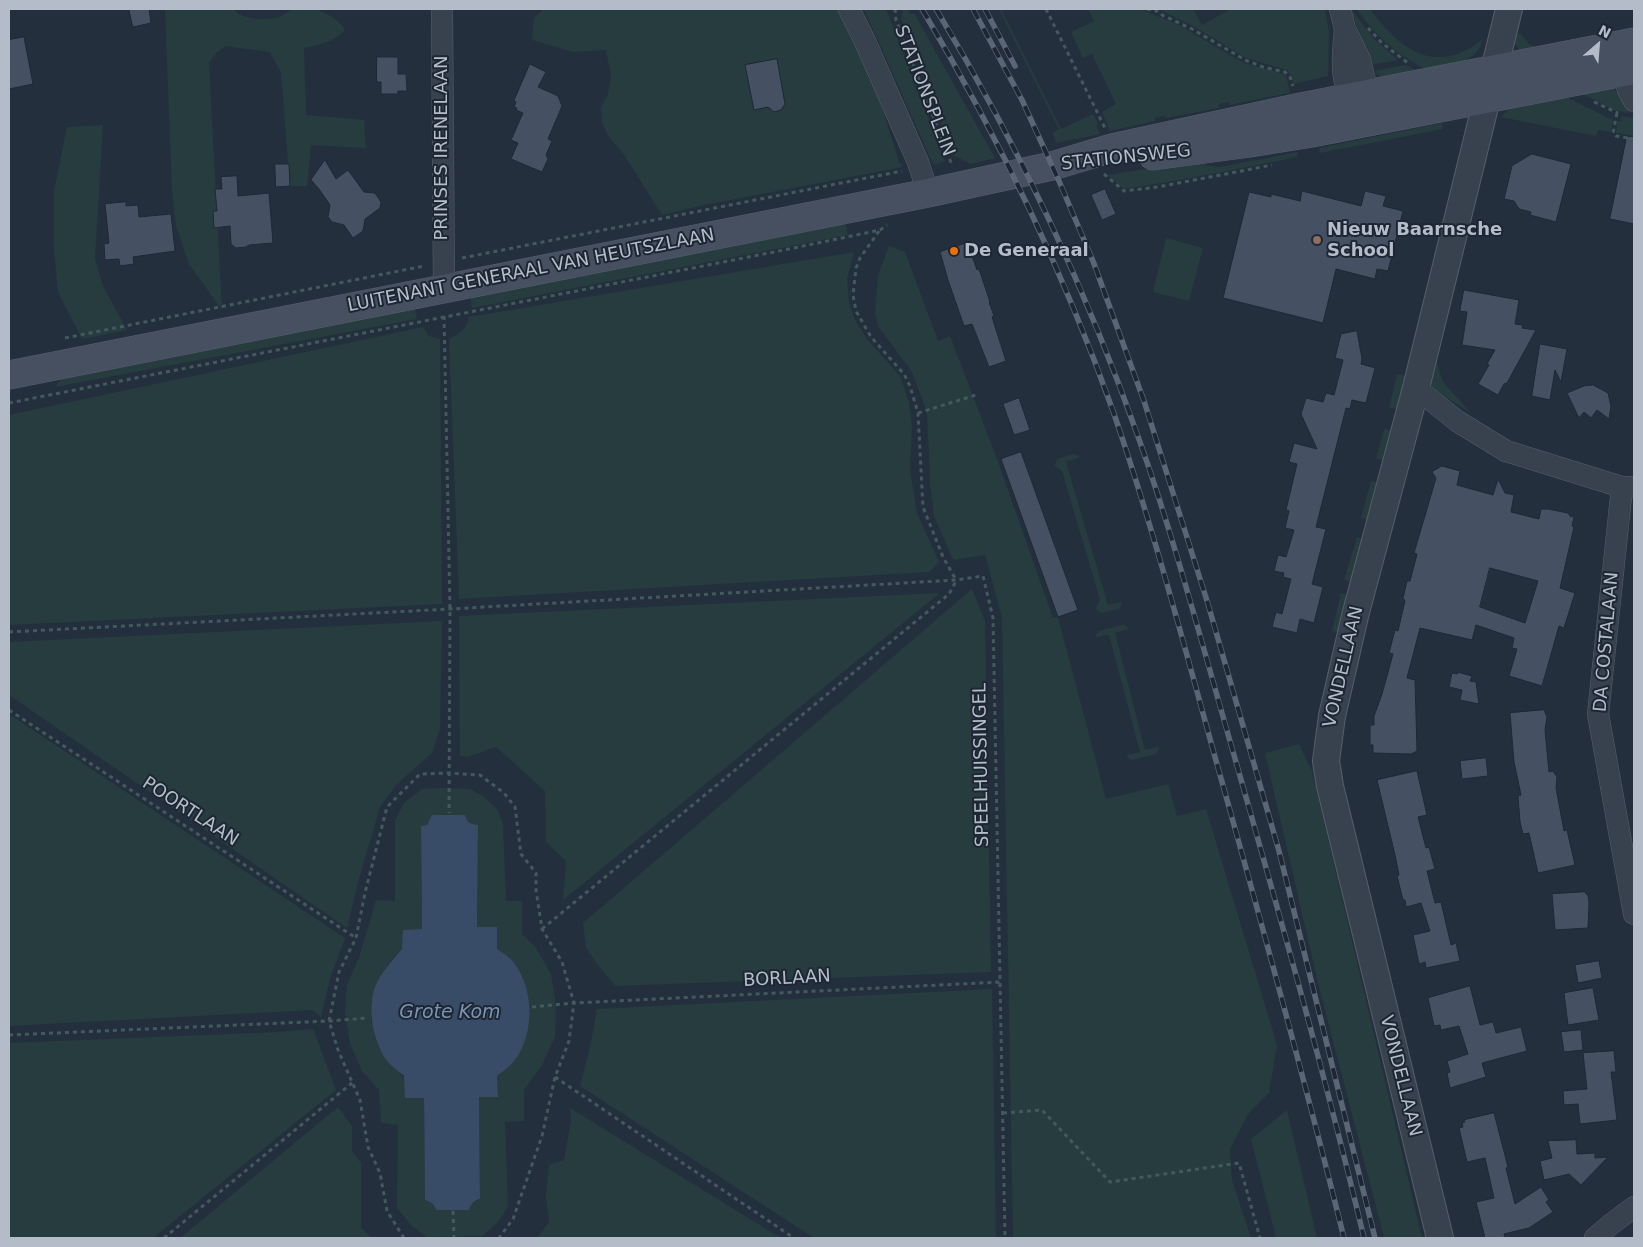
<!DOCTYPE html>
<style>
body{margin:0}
#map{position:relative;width:1643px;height:1247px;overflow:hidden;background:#242f3e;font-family:"DejaVu Sans",sans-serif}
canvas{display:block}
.frame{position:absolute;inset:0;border:10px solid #b4bcc9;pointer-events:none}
.north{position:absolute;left:1573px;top:20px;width:50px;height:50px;-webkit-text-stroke:4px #1d2633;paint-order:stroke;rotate:27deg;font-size:14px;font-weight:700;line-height:20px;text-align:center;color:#b4bcc9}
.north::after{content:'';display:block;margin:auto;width:18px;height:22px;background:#b4bcc9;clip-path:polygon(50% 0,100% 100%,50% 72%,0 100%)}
</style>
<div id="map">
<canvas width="1643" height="1247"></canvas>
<div class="frame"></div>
<div class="north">N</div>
</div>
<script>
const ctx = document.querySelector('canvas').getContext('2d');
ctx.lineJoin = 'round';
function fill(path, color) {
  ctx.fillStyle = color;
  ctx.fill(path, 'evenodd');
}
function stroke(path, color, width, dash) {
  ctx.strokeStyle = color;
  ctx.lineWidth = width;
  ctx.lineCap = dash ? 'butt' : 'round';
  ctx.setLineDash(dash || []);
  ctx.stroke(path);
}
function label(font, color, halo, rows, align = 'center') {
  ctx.font = font + ' "DejaVu Sans",sans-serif';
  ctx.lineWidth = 4;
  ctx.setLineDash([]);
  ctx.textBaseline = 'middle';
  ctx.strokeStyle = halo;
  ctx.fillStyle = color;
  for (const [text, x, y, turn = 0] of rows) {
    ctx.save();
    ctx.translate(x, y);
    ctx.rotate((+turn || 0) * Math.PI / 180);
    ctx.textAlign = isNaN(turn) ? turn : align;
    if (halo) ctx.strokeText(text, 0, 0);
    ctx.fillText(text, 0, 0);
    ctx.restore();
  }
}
fill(new Path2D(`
 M165,9h69c8,11 27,11 40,9 8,-1 14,-7 22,-9 18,-4 38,6 49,20 -8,13 -28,16 -41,19l2,67 58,5 2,28 -55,-3 -4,41h-17l-9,-113 -11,-21 -45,-6 -10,8 -6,9 13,247 -33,-46 -13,-38 -4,-35z
 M544,9h298l29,62 28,91 4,5 -204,39 -37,9 -37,-59 -17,-20 -6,-14 -1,-15 7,-13 3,-18 -5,-26 -32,2 -42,-12 2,-22z
 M864,9h21l3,5 57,147 -10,4 -3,-3z
 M903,9h4l4,5 3,-1 81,145 -24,6 -18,-9 -52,-136z
 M999,9h6l-3,2 59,118 32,-15 5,9 -1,4 3,7 -44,9 -3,-10 6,-4z
 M1088,9h52l39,16 65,38 40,11 3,5 3,14 -61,12v-3l-10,2v4l-53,10 -1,-2 -10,2v3l-45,10 -8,-19 14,-8 -24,-50 -9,4 -12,-26 23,-11z
 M1158,9h35l9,16 29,-16h94l4,24 -1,43 -34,8 -2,-7 -5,-7 -41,-12 -53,-32z
 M1351,9l23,30 24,21 -28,5z
 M1357,9h13c30,41 65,67 112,31 -3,23 -34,26 -53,31 -29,-15 -54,-34 -72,-62z
 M1513,32l8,2 8,10 7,3 -16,4 -6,-9z
 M1406,65l14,8 -37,6 -9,-8z
 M1613,88l5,5 11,18 -1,2 -14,-3 -41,-21z
 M1566,97l47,23 -2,12 -13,-2 -2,6 -95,-19c15,-19 43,-17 65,-20z
 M1621,116l13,2v18l-18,-3 2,-12 3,1z
 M1442,123l1,6 -123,24 -1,-5z
 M103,125l-8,134 8,27 24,44 -45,9 -24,-47 -4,-43v-58l13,-64z
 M1298,152l-1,5c-57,12 -115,23 -173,32l-17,-14 82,-13 31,5z
 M845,221l3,14 -376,73 -2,-14z
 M1166,238l37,10 -14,53 -36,-9z
 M889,246l16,6 33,89 12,-5 47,123 56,159 5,-1 48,182 62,-15 9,32 29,-7 71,236 -8,48 -21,21 -18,35 2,31 19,58h-238l-11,-621 -17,-62 -32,5 -19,-44 -4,-34 -3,-70 -15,-40 -34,-46 -3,-13 3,-37z
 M854,252l-7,26 2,24 6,18 12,19 33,37 9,26 3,25 -2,43 7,43 22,49 -10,10 -470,27 -10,-260c12,-6 17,-9 20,-22z
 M414,304l3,15 -362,68 12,-15z
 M423,327l6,9 11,3 2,265 -433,21v-210z
 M1435,357l8,25 27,30 -35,-21 -7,-11z
 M1397,374l10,2 -9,33 -9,-1z
 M1384,429l10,2 -9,29 -9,-1z
 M1073,454l6,2v2l-13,4 42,143 14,-3 -2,6 -17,5 -5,-2 -2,-3 4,-8 -38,-129 -7,-5v-2l2,-5z
 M1371,481l11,2 -11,38 -10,-3z
 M1357,537l10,2 -13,45 -10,-4z
 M972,589l13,32 6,351 -376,14 -18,-22 -11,-17 -3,-24z
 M940,593l-377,307 3,-39 -20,-19 -1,-51 -49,-44 -28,10 -8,-1 -1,-140z
 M1341,593l13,3 -10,38 -12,-3z
 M442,621l-2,108 -8,24 -36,32 -16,22 -21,72 -12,49 -338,-233v-53z
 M1122,625l5,1 1,3 -13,4 30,117 13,-3 1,2 -3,5 -24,6 -4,-2 -1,-3 13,-3 -31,-117 -13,2 -1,-1 4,-5z
 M9,714l336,224 -15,41 -9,38 -9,-7 -303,16z
 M1299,744l13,27 110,467h-38l-66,-255 -53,-230z
 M440,788l30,1 13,7 15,14 5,14 3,77h16v33l14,14 15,26 4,24 1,17 -1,22 -13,28 -18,25v31l-19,1 3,85 -11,16 -15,13 -55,1 -15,-11 -15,-18 1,-83 -17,-2 -2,-33 -17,-19 -12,-27 -5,-33 2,-27 12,-26 17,-58 19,1v-81l9,-17 18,-14zM430,821h36l5,4h7l-1,103 20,21 17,14 -6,104 -11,9 1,21h-19l1,102 -9,5 -2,6 -34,-5 -4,-3 -6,-2 -1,-102 -37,-37 -11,-20 -5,-23 16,-53 35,-36 -1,-102 6,-2z
 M992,989l4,249h-182l-234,-152 10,-39 7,-38z
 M313,1029l23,61 -183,148h-144v-195l270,-11z
 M338,1107l14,19v25l9,12v65l11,10h-192z
 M570,1108l211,130h-244l12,-16 -3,-26 3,-31 15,-5 7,-39z
 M1287,1110l30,128h-41l-25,-99z`), '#263c3f');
fill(new Path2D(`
 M432,815h33c2,8 5,9 13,10l-1,102h20v22c6,4 14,9 18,15 18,26 19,63 4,90 -5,9 -14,16 -22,22l1,21h-19l1,102c-7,2 -9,5 -11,11h-33c-2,-7 -5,-8 -11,-10l-1,-102h-19l-1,-22c-6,-5 -13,-10 -17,-15 -14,-20 -19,-48 -13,-71 5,-16 18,-29 28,-41l1,-19 19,-1 -1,-103 6,-1z`), '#394c67');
const building = new Path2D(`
 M129,9h20l2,14 -18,4z
 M24,37l9,47 -24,5v-49z
 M377,57h21v17h8l1,17h-9v3h-17v-12h-4z
 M777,59l8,45 -4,6 -7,2 -6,-5 -14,3 -9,-45z
 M530,64l16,8 -8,15 20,9 4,10 -14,33 4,2 -6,14 2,4 -6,13 -31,-13 7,-16 -7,-3 12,-27 -7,-3 1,-2 -3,-1 2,-5 -2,-1z
 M1627,136l7,1v87l-24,-5z
 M1532,154l39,10 -15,58 -26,-7 1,-3 -12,-3 -5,-8 -10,-2 8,-33z
 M325,160l11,19 12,-9 16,22 11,1 6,9 -1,6 -15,11 -2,12 -10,7 -9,-13 -12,-3 -4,-5 2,-12 -11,-16 -8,-9z
 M275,164h14l1,22 -14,1z
 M237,176l1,20 31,-3 4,50 -24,2 -3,2 -10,1 -5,-4 -1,-18 -16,2 -1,-17h4l-2,-22h7l-1,-12z
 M1105,189l11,25 -14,6 -11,-25z
 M1302,191l59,15 4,-15 21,5 -3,10 20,5 -15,60 -11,-2 -2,10 -39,-10 -13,54 -100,-25 26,-106 22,5v-3l29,7z
 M126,202v4l12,-1 1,12 32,-3 4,37 -42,6 1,7 -14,2 -1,-7 -14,1 -1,-16 5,-1 -4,-39z
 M966,243l5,14 1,-1 5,14 2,-1 11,33h-1l5,14 -2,1 14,44 -17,6 -17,-43 -8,2 -16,-46 -8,-28z
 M1464,290l55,10 -4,24 8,1 -1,3 14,2 -29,53 -3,1 -6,11 -20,-11 11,-19 -2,-1 8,-14 -33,-5 5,-33 -7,-1z
 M1357,331l5,28 -1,5 14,4 -9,35 -14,-3 -2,9 -4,-1 -30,119 10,2 -14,55 11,3 -9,36 -14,-4 -3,14 -25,-6 4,-15 6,2 9,-35 -8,-2 1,-4 -10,-2 4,-16 8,2 8,-27 -9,-2 4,-17 -3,-1 11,-46 -8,-2 5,-19 23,6 -16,-35 5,-16 17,4 3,-9 8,2 9,-35 -8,-2 6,-24z
 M1540,344l27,5 -6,33 -6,-12 -5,30 -18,-4z
 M1593,385l15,8 3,13 -2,13 -12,-9 -6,8 -7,-6 -5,6 -12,-25 17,-7z
 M1019,398l11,32 -16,5 -11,-31z
 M1021,452l57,158 -20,7 -57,-158z
 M1442,466l18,5 -3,14 36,10 5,-16 7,14 9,2 -3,17 28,7 2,-10h7l20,4 2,3 4,1 -2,9 2,1 -14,61 15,5 -11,35 -5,-2 -17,60 -33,-10 8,-27 -5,-1 2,-10 -38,-13 -4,15 -52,-12 -13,50 8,2 2,71 -6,3 -38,-1v-8h-3v-20h4v-9l8,-22 11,-40 -4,-1 6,-23 3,1 7,-30 -2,-3 4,-17h3l7,-27 -3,-1 22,-75 -4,-6zM1490,568l48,13 -13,42 -45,-16z
 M1457,672l15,4 -2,5 6,1 3,22 -19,-4 2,-10 -13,-3 3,-14 5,1z
 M1544,710l3,7 -2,13 4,42 4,-1 4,6 -1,11 8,43 3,-1 8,35 -37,8 -9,-40 -6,1 -3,-12 -2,-26 3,-1 -7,-33 -4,-49z
 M1486,758l2,18 -26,3 -2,-18z
 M1417,771l10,44 -9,2 8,31 3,-1 6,22 -8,2 8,32 6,-1 10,43 5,-2 4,18 -34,7 -1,-6 -6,2 -6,-29 17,-4 -9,-28 -15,4 -1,-7h-2l-6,-24 2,-1 -4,-20 -18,-75z
 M1585,892l1,2 2,1 1,8 -1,25 -33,2 -3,-36z
 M1599,961l3,17 -24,5 -3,-18z
 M1470,986l10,39 13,-3 3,11 25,-6 6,24 -45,12 4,14 -36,11 -3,-15 3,-1 -3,-11 21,-7 -9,-28 -18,4 -1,-5 -6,1 -6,-28z
 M1593,988l6,32 -31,5 -4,-32z
 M1581,1030l2,20 -19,2 -3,-20z
 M1614,1051l2,21h-5l6,48 -37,4 -2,-20 -14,1 -1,-14 24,-2 -4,-36z
 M1494,1113l14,54 -2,1 9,36 26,-17 8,13 -3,2 7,10 -24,16 -25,6 1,4h-20l-9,-36 18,-4 -9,-40 -18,4 -8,-34 4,-1 -1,-4 3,-1 -1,-2z
 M1576,1140l1,14 18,-1v5l13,-1 -27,28 -12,-11 -25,6 -4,-19 12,-3 -4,-17z`);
fill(building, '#455162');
stroke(building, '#1f2835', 1);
const minor = new Path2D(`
 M442,9l2,279
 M849,9l15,30 54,123 10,31
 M1340,9l5,20 15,31 8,33 -1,17
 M1345,29c-3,30 -6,55 12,81
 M1619,58l9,32 6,11
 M1416,388l41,33 49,30 116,36h12
 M1622,487l-24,227 36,200
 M1595,1238l15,-13 24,-18`);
const tertiary = new Path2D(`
 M1440,1238l-110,-452 -4,-25 6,-45 23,-100 61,-228 93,-379`);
const secondary = new Path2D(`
 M1153,156l97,-13 62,-10 322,-63
 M9,375l919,-182 124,-27 60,-18 184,-40 338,-66`);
stroke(minor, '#565f6c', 22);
stroke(tertiary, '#565f6c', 28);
stroke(secondary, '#565f6c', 29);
stroke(new Path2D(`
 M895,9l1,11 56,145
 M1046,9l59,119
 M1147,9l7,2h2
 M1155,9l5,5 32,15 53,31 18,7 22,5 5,5 3,9
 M1368,28l14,15 26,20
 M1594,102l24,11
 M1617,113l-4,20 3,3 18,3
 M1104,174l20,17 34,-4 114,-22
 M879,231l-19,27 -4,10 -3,27 3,16 15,26 33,37 6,12 8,27 5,94 20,50 13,23
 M462,258l440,-87
 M444,316l6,293 -1,204
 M65,338l359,-72
 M9,403l780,-154 91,-19 7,-5
 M918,413l61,-19
 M9,632l441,-23 506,-29 27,-4 10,42 12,620
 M9,710l347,228
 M542,929l407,-335 7,-13
 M532,1007l42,-4 427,-21
 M9,1035l320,-14 39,-3
 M555,1077l239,161
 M1003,1113l39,-3 68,72 129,-19 21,75
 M453,1211l1,27
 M164,1238l188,-155
 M404,1238l-17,-27 -7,-38 -12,-26 -8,-47 -22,-50 -9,-29 10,-49 17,-34 9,-45 22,-86 33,-33 29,-1 31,2 24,18 11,14 6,47 15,19v17l6,39 20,33 12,41 -5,38 -14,36 -13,59 -29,83 -14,19`), '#44595c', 3, [4, 4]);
stroke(minor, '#38414e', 21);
stroke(tertiary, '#38414e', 26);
stroke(secondary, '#465061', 28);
const rail = new Path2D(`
 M922,9c76,127 141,261 191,402 39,113 70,230 102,346 45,160 89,320 129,481
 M936,9c83,137 151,282 204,433 37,105 65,213 96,320 45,158 90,316 128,476
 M973,9l49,91 37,81 34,80 51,140 64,203 71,247 96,387
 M985,9l30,57`);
stroke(rail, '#5a6575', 5.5);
stroke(rail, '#1d2633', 4, [11]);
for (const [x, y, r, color] of [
 [1317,240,5,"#8d6e63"],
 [954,251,5,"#e8710a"]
]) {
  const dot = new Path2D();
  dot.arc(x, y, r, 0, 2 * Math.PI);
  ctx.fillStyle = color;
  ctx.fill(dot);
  stroke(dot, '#1d2633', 2);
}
label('18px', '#b4bcc9', '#1d2633', [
 ["STATIONSPLEIN",924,91,69],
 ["PRINSES IRENELAAN",442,148,-90],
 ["STATIONSWEG",1126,158,-6],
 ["LUITENANT GENERAAL VAN HEUTSZLAAN",531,271,-11],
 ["DA COSTALAAN",1607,642,-85],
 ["VONDELLAAN",1344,667,-77],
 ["SPEELHUISSINGEL",982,765,-91],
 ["POORTLAAN",190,812,33],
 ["BORLAAN",787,979,-3],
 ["VONDELLAAN",1400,1076,76]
]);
label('bold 18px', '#b4bcc9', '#1d2633', [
 ["Nieuw Baarnsche",1327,230],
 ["School",1327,251],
 ["De Generaal",964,251]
], 'left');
label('italic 19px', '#7c92b1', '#1d2633', [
 ["Grote Kom",450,1013]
]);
</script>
